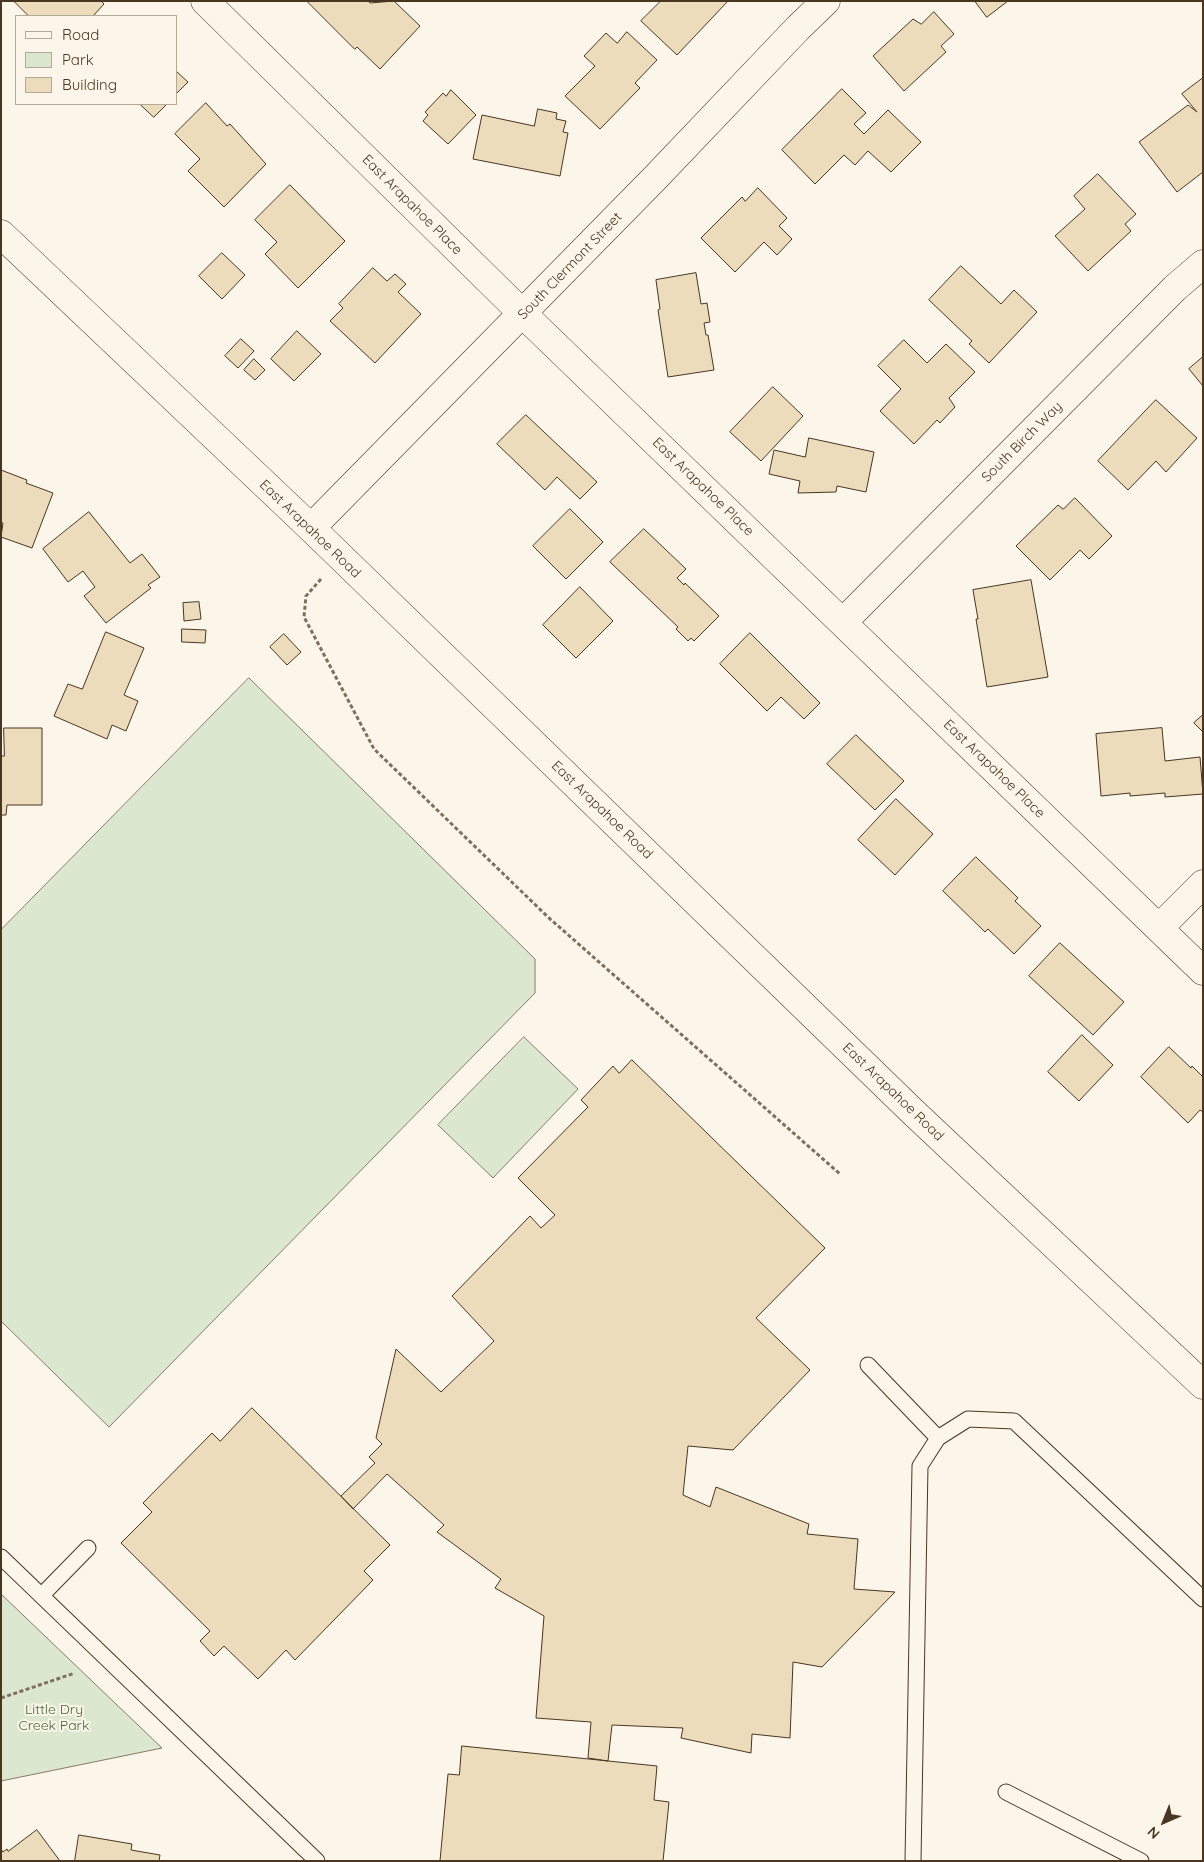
<!DOCTYPE html>
<style>
body{margin:0}
#map{position:relative;width:1204px;height:1862px;overflow:hidden;background:#fbf6e9;font-family:Quicksand,sans-serif}
canvas{display:block}
.frame{position:absolute;inset:0;border:2px solid #4a3520;pointer-events:none}
.legend{position:absolute;left:15px;top:15px;width:162px;height:90px;box-sizing:border-box;background:#fbf6e9;border:1px solid #b4a999;margin:0;padding:6px 9px;list-style:none;font-size:15px;color:#4a3520}
.legend li{display:flex;align-items:center;gap:10px;height:25px}
.legend b{width:25px;border:1px solid #b4a999}
.north{position:absolute;left:1139px;top:1797px;width:50px;height:50px;-webkit-text-stroke:4px #fbf6e9;paint-order:stroke;rotate:224deg;font-size:14px;font-weight:700;line-height:20px;text-align:center;color:#4a3520}
.north::after{content:'';display:block;margin:auto;width:18px;height:22px;background:#4a3520;clip-path:polygon(50% 0,100% 100%,50% 72%,0 100%)}
</style>
<div id="map">
<canvas width="1204" height="1862"></canvas>
<div class="frame"></div>
<ul class="legend">
<li><b style="height:6px;background:#fbf6e9"></b>Road</li>
<li><b style="height:14px;background:#dce7d0"></b>Park</li>
<li><b style="height:14px;background:#ecdcbc"></b>Building</li>
</ul>
<div class="north">N</div>
</div>
<script>
const ctx = document.querySelector('canvas').getContext('2d');
ctx.lineJoin = 'round';
function fill(path, color) {
  ctx.fillStyle = color;
  ctx.fill(path, 'evenodd');
}
function stroke(path, color, width, dash) {
  ctx.strokeStyle = color;
  ctx.lineWidth = width;
  ctx.lineCap = dash ? 'butt' : 'round';
  ctx.setLineDash(dash || []);
  ctx.stroke(path);
}
function label(font, color, halo, rows, align = 'center') {
  ctx.font = font + ' Quicksand,sans-serif';
  ctx.lineWidth = 4;
  ctx.setLineDash([]);
  ctx.textBaseline = 'middle';
  ctx.strokeStyle = halo;
  ctx.fillStyle = color;
  for (const [text, x, y, turn = 0] of rows) {
    ctx.save();
    ctx.translate(x, y);
    ctx.rotate((+turn || 0) * Math.PI / 180);
    ctx.textAlign = isNaN(turn) ? turn : align;
    if (halo) ctx.strokeText(text, 0, 0);
    ctx.fillText(text, 0, 0);
    ctx.restore();
  }
}
const green = new Path2D(`
 M249,678l286,281v34l-426,434 -108,-106v-391z
 M524,1037l54,52 -85,89 -55,-53z
 M1,1594l161,154 -161,33z`);
fill(green, '#dce7d0');
stroke(green, '#887966', 1);
const building = new Path2D(`
 M14,1h87l3,3 -11,12h-64z
 M307,1h61l2,2 24,-2 26,25 -40,43 -23,-22 -2,2z
 M661,1h67l-51,54 -36,-34z
 M975,1h33l-21,16z
 M934,12l20,22 -13,12 5,6 -42,39 -31,-35 40,-37 8,5z
 M627,32l30,28 -22,23 5,5 -40,41 -35,-33 30,-30 -11,-10 22,-23 11,10z
 M176,71l12,11 -12,12z
 M1203,78v94l-26,20 -38,-50 49,-37 9,7 -15,-18z
 M842,89l24,24 -12,11 10,10 24,-24 33,32 -30,30 -23,-21 -13,14 -11,-10 -29,29 -33,-34z
 M451,90l25,25 -28,29 -25,-23 5,-6 -3,-3 18,-19 3,3z
 M206,103l21,23 3,-2 36,40 -42,43 -36,-36 12,-12 -25,-25z
 M140,104h27l-13,13z
 M538,109l19,4 -1,6 10,2 -3,11 5,1 -8,43 -87,-17 9,-44 52,11z
 M1098,174l38,40 -11,10 6,7 -43,40 -33,-35 30,-27 -11,-13z
 M290,185l55,56 -47,47 -33,-34 12,-12 -22,-22z
 M758,188l29,30 -8,8 13,13 -15,16 -13,-13 -29,30 -34,-34 41,-41 3,4z
 M222,253l23,22 -23,24 -23,-23z
 M961,266l40,38 13,-14 23,22 -48,51 -20,-19 3,-3 -43,-41z
 M373,268l14,13 8,-7 11,10 -8,8 23,22 -46,49 -45,-42 13,-13 -4,-4z
 M696,273l5,31 6,-1 3,19 -6,1 2,12h2l6,35 -46,7 -10,-67 2,-1 -4,-29z
 M297,331l24,23 -27,27 -23,-22z
 M241,339l13,12 -16,17 -13,-12z
 M904,340l23,23 19,-19 29,28 -26,26 6,9 -15,16 -3,-3 -23,24 -34,-33 21,-22 -23,-23z
 M1203,357v29l-14,-17z
 M254,359l11,11 -10,10 -11,-10z
 M773,387l30,29 -42,45 -31,-29z
 M1156,400l41,38 -31,34 -10,-11 -28,29 -30,-29z
 M526,415l71,67 -17,17 -23,-22 -12,13 -48,-46z
 M809,438l65,14 -8,40 -29,-6 -1,6 -38,1 2,-12 -31,-7 5,-24 31,7z
 M1,470l26,10 -1,3 27,10 -21,55 -31,-11 2,-14 -2,-1z
 M1075,498l37,38 -23,23 -9,-9 -30,30 -34,-34 42,-41 5,4z
 M570,509l33,33 -37,37 -33,-33z
 M89,512l41,51 12,-9 18,23 -12,8 3,3 -45,35 -22,-27 11,-9 -12,-16 -15,11 -25,-33z
 M644,529l42,40 -9,9 7,7 1,-2 34,33 -25,25 -3,-3 -3,3 -12,-12 2,-2 -68,-65z
 M1031,580l17,97 -61,10 -11,-68h2l-5,-29z
 M580,587l33,34 -37,37 -33,-33z
 M199,602l2,17 -17,2 -1,-18z
 M182,629l24,1 -1,13 -23,-1z
 M106,632l38,16 -20,47 14,6 -12,30 -14,-6 -5,14 -53,-23 14,-32 14,5z
 M750,633l70,70 -16,16 -23,-22 -14,14 -47,-47z
 M284,634l17,18 -14,13 -17,-18z
 M1203,715v17l-9,-9z
 M4,728h38v77h-35l-1,10h-5v-59h3z
 M1162,728l3,33 35,-4 3,37 -38,3v-4l-35,3v-3l-29,3 -5,-62z
 M856,735l48,46 -29,29 -48,-46z
 M896,799l37,35 -38,41 -37,-35z
 M976,857l42,41 -3,3 26,25 -27,28 -26,-25 -3,3 -42,-41z
 M1060,943l64,59 -31,33 -64,-59z
 M1082,1035l31,30 -34,36 -31,-29z
 M1169,1047l22,21 1,-2 11,11v35l-3,-2 -12,13 -47,-46z
 M632,1060l193,188 -69,70 54,52 -77,80 -45,-4 -5,49 27,12 6,-20 93,37 -2,10 51,5 -4,50 41,3 -73,75 -29,-5 -3,76 -38,-4 -1,19 -70,-15 2,-10 -71,-3 -4,36 -20,-3 3,-36 -55,-4 8,-102 -49,-28 6,-9 -64,-47 7,-7 -57,-51 -34,35 -12,-13 34,-33 -6,-6 13,-13 -6,-6 20,-89 45,43 53,-51 -42,-45 78,-80 11,12 14,-13 -37,-37 70,-71 -7,-7 32,-34 6,7z
 M252,1408l138,137 -26,26 9,9 -78,80 -9,-10 -28,29 -34,-33 -10,10 -14,-15 10,-10 -89,-88 31,-31 -9,-9 69,-70 8,8z
 M462,1746l195,20 -3,34 15,2 -6,59h-223l8,-87 11,1z
 M37,1830l23,31h-59v-12l2,3 4,-3 1,2z
 M79,1835l53,9 -1,6 29,5 -1,6h-84z`);
fill(building, '#ecdcbc');
stroke(building, '#4a3520', 1);
const service = new Path2D(`
 M868,1365l70,73
 M1,1557l316,304
 M42,1595l46,-47
 M1006,1792l135,69
 M913,1861l7,-395 18,-28 30,-19 46,2 189,178`);
const minor = new Path2D(`
 M205,1l318,313 680,657
 M311,528l344,-350 143,-150 28,-27
 M843,622l332,-334 28,-24
 M1159,928l44,-44`);
const primary = new Path2D(`
 M1,234l310,294 602,584 290,273`);
stroke(service, '#4a3520', 17);
stroke(minor, '#4a3520', 29);
stroke(primary, '#4a3520', 29);
stroke(new Path2D(`
 M321,579l-15,17 -2,21 70,132 175,169 291,256
 M1,1698l74,-25`), '#7f6f5c', 3, [4, 2.5]);
stroke(service, '#fbf6e9', 15);
stroke(minor, '#fbf6e9', 28);
stroke(primary, '#fbf6e9', 28);
label('14px', '#4a3520', '#fbf6e9', [
 ["East Arapahoe Place",412,205,45],
 ["South Clermont Street",570,266,-46],
 ["South Birch Way",1022,442,-45],
 ["East Arapahoe Place",703,487,44],
 ["East Arapahoe Road",310,529,44],
 ["East Arapahoe Place",994,769,44],
 ["East Arapahoe Road",602,810,44],
 ["East Arapahoe Road",893,1092,44]
]);
label('14px', '#436837', '#fbf6e9', [
 ["Little Dry",54,1710],
 ["Creek Park",54,1726]
]);
</script>
